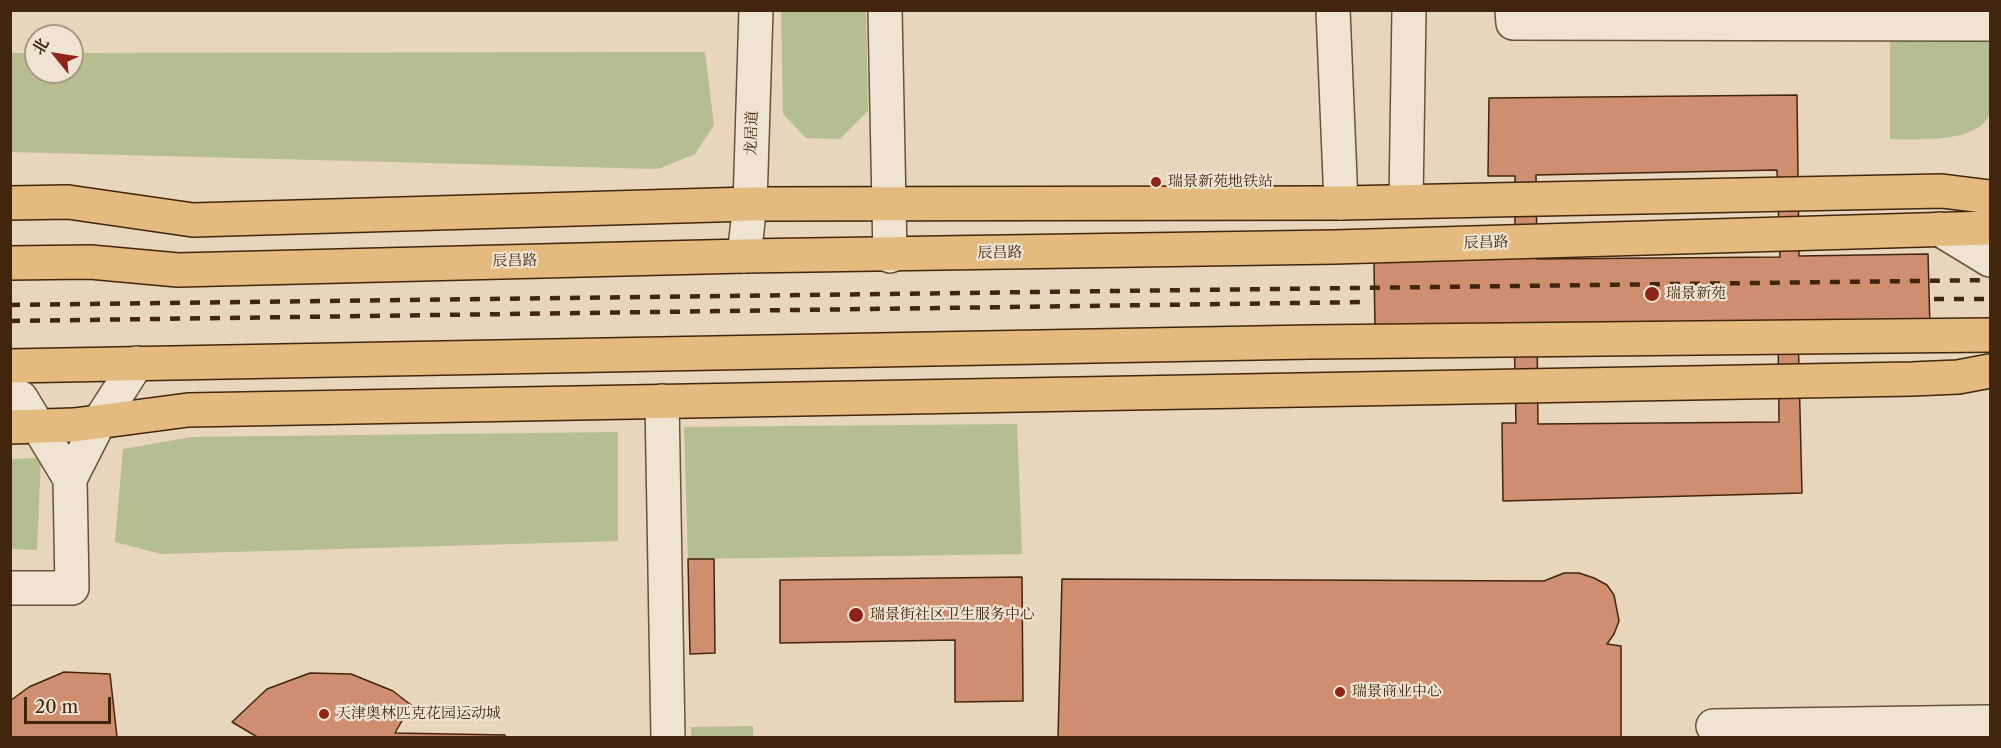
<!DOCTYPE html>
<meta charset="utf-8">
<style>
body{margin:0}
#map{position:relative;width:2001px;height:748px;overflow:hidden;background:#e7d5bc;font-family:"Libre Caslon Text","Noto Serif SC",serif}
canvas{display:block}
.frame{position:absolute;inset:0;border:12px solid #41260d;pointer-events:none}
.north{position:absolute;left:24px;top:24px;width:60px;height:60px;box-sizing:border-box;background:#efe4d3;border:2px solid #a99884;border-radius:50%;rotate:300deg;font-size:16px;font-weight:700;line-height:24px;text-align:center;color:#41260d}
.north::after{content:'';display:block;margin:auto;width:21px;height:27px;background:#8f2418;clip-path:polygon(50% 0,100% 100%,50% 72%,0 100%)}
.scale{position:absolute;left:24px;top:697px;width:87px;height:27px;box-sizing:border-box;border:3px solid #41260d;border-top:0;padding-left:8px;font-size:18px;line-height:21px;white-space:nowrap;color:#41260d;-webkit-text-stroke:4px #efe4d3;paint-order:stroke}
</style>
<div id="map">
<canvas width="2001" height="748"></canvas>
<div class="frame"></div>
<div class="north">北</div>
<div class="scale">20 m</div>
</div>
<script>
const ctx = document.querySelector('canvas').getContext('2d');
ctx.lineJoin = 'round';
function fill(path, color) {
  ctx.fillStyle = color;
  ctx.fill(path, 'evenodd');
}
function stroke(path, color, width, dash) {
  ctx.strokeStyle = color;
  ctx.lineWidth = width;
  ctx.lineCap = dash ? 'butt' : 'round';
  ctx.setLineDash(dash || []);
  ctx.stroke(path);
}
function label(font, color, halo, rows, align = 'center') {
  ctx.font = font + ' "Libre Caslon Text","Noto Serif SC",serif';
  ctx.lineWidth = 4.5;
  ctx.setLineDash([]);
  ctx.textBaseline = 'middle';
  ctx.strokeStyle = halo;
  ctx.fillStyle = color;
  for (const [text, x, y, turn = 0] of rows) {
    ctx.save();
    ctx.translate(x, y);
    ctx.rotate((+turn || 0) * Math.PI / 180);
    ctx.textAlign = isNaN(turn) ? turn : align;
    if (halo) ctx.strokeText(text, 0, 0);
    ctx.fillText(text, 0, 0);
    ctx.restore();
  }
}
fill(new Path2D(`
 M781,11h85l2,100 -28,28 -34,-1 -23,-24z
 M1990,36c0,22 5,54 0,75 -6,33 -75,28 -100,28v-101z
 M705,52l9,73 -19,29 -37,15 -647,-17v-99h25v19h36v-19z
 M1017,424l5,130 -334,5 -4,-132z
 M618,432v109l-457,13 -46,-12 8,-93 69,-12z
 M41,458l-4,92 -26,-1v-90z
 M753,726v11h-62v-10z`), '#b5bd91');
const building = new Path2D(`
 M1797,95l2,161 129,-2 2,75 -132,2 4,162 -299,8 -1,-78h14l-2,-92 -139,-2 -1,-68 141,-3v-82h-27l1,-78zM1777,170l3,87 -243,2 -1,-84zM1778,328l1,94 -241,2 -1,-93z
 M688,559h26l1,94 -25,1z
 M1564,573h15l15,5 13,7 7,10 5,26 -5,13 -7,10 14,2v92h-563l4,-159 482,2z
 M1022,577l1,124 -68,1v-62l-175,3v-63z
 M64,672l46,2 7,63 96,1h-203v-37l19,-14z
 M310,673l41,1 42,17 18,14 -16,28 110,2v3h-246l-27,-16 35,-33z`);
fill(building, '#cf8e6f');
stroke(building, '#41260d', 1.5);
const minor = new Path2D(`
 M885,10l5,246
 M1333,10l8,193
 M1512,10l1,13 477,1
 M1406,201l3,-191
 M1939,229l51,31
 M744,256l6,-52 6,-194
 M10,391l11,7 49,81
 M662,401l6,337
 M10,588h62l-2,-109 29,-57 38,-59
 M1713,726l277,-4`);
const major = new Path2D(`
 M10,203l58,-1 125,18 557,-16 591,-1 601,-12 48,6
 M10,263l80,-1 88,8 566,-14 591,-9 655,-19
 M10,366l1301,-24 679,-7
 M10,427l64,-2 114,-15 1724,-31 46,-2 32,-6`);
stroke(minor, '#6a5239', 36);
stroke(major, '#41260d', 36);
stroke(minor, '#efe4d3', 33);
stroke(major, '#e4ba7e', 33);
stroke(new Path2D(`
 M1934,299h56
 M10,305l1980,-25
 M10,321l1358,-19`), '#41260d', 4.5, [10, 10]);
for (const [x, y, r, color] of [
 [1156,182,6,"#8f2418"],
 [1652,294,8,"#8f2418"],
 [856,615,8,"#8f2418"],
 [1340,692,6,"#8f2418"],
 [324,714,6,"#8f2418"]
]) {
  const dot = new Path2D();
  dot.arc(x, y, r, 0, 2 * Math.PI);
  ctx.fillStyle = color;
  ctx.fill(dot);
  stroke(dot, '#efe4d3', 2);
}
label('15px', '#41260d', '#efe4d3', [
 ["龙居道",752,133,-88],
 ["辰昌路",1486,243,-2],
 ["辰昌路",1000,253,-1],
 ["辰昌路",515,261,-1]
]);
label('15px', '#41260d', '#efe4d3', [
 ["瑞景新苑地铁站",1168,182],
 ["瑞景新苑",1666,294],
 ["瑞景街社区卫生服务中心",870,615],
 ["瑞景商业中心",1352,692],
 ["天津奥林匹克花园运动城",336,714]
], 'left');
</script>
